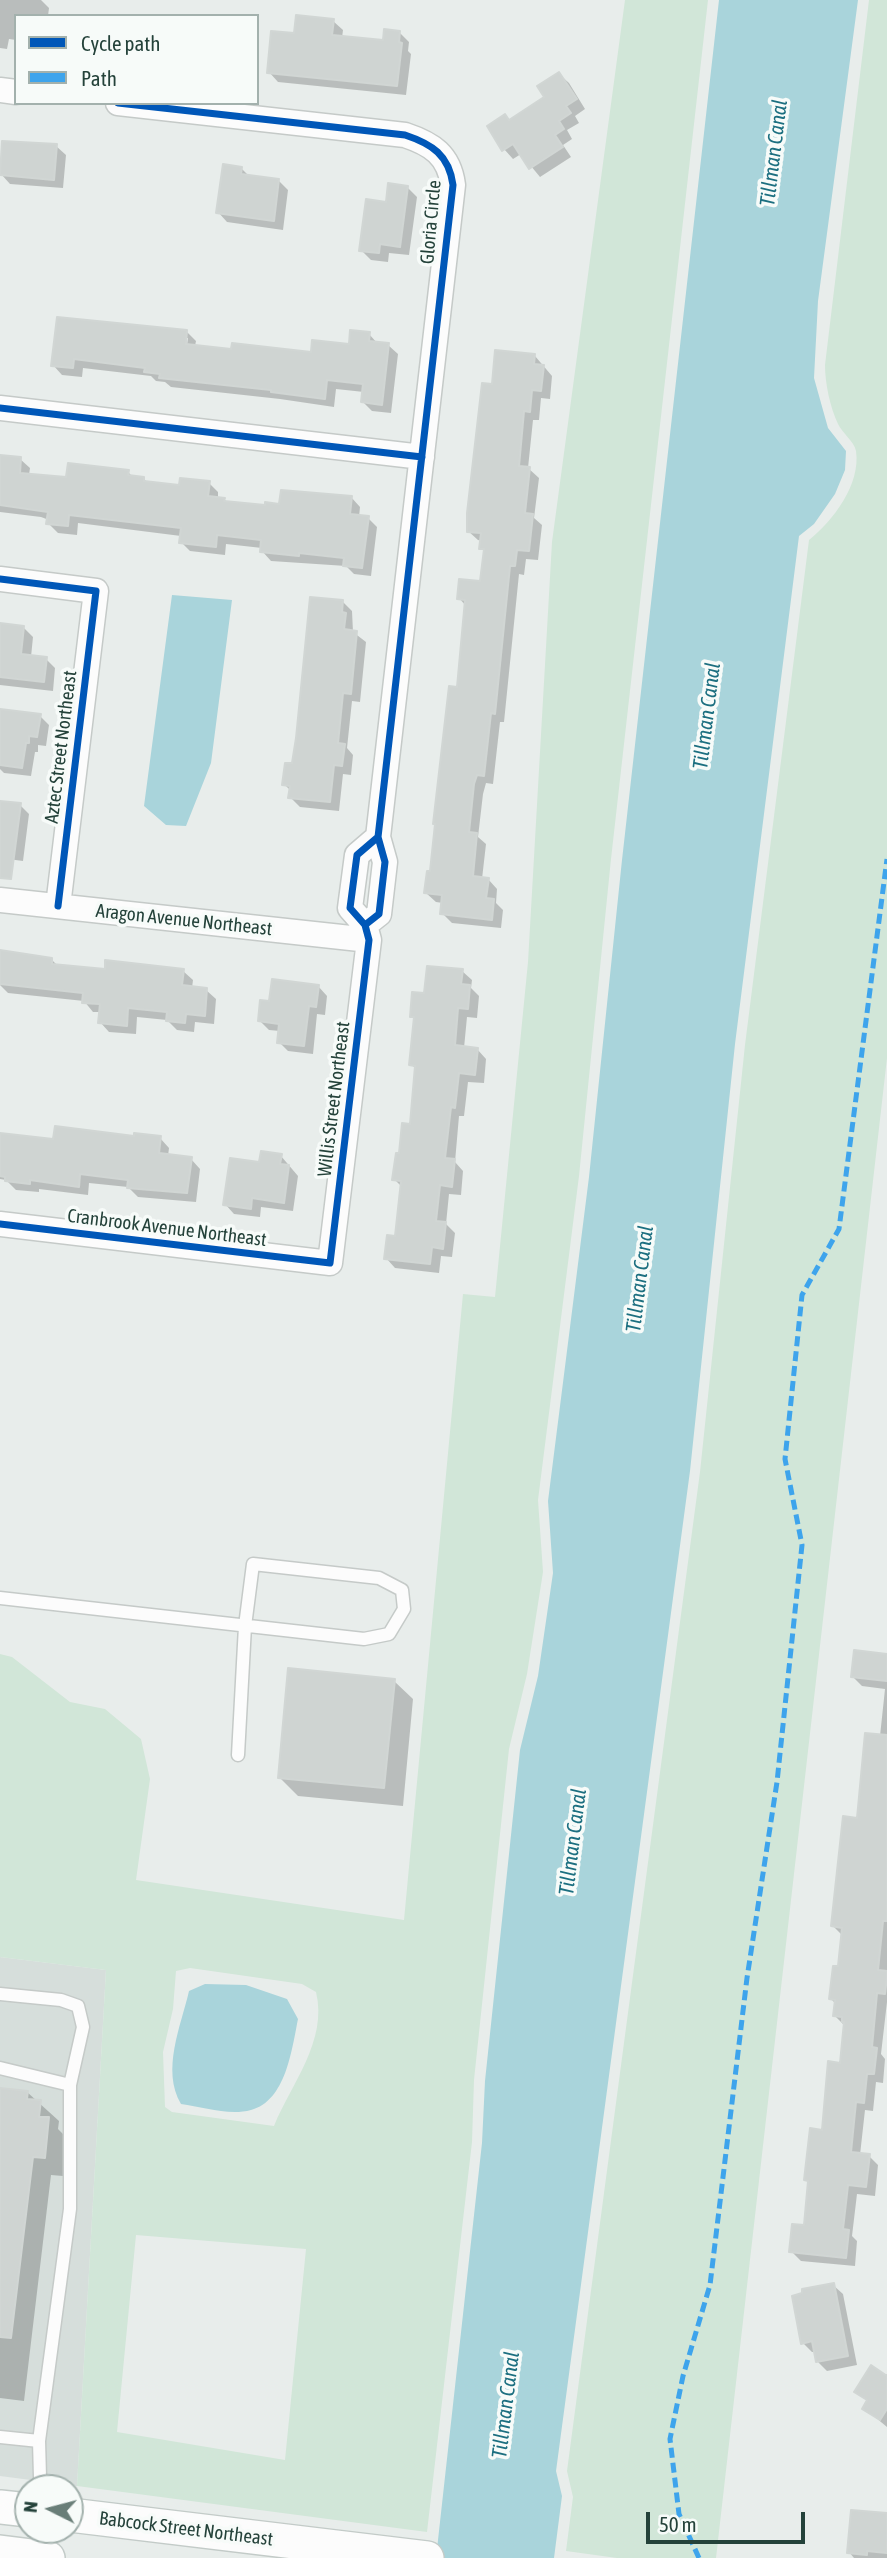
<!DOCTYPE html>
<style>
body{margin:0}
#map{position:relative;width:887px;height:2558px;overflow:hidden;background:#e8edeb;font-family:"Asap Condensed",sans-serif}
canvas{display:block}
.legend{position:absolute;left:14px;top:14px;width:245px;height:91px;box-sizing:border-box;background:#f7fbf9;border:2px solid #a3b1ad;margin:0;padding:9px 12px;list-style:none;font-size:21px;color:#24423a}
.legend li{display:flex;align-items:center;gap:14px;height:35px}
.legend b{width:35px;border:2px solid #a3b1ad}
.north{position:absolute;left:14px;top:2474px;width:70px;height:70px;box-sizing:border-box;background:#f7fbf9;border:2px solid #a3b1ad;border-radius:50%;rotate:276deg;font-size:19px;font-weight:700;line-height:28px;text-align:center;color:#24423a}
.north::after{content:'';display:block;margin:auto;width:24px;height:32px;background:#697e78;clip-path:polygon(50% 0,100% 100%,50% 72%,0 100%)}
.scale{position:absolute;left:646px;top:2512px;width:159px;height:32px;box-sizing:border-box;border:4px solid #24423a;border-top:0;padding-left:9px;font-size:21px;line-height:24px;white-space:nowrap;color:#24423a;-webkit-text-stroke:5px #f7fbf9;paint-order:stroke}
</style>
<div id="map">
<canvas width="887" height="2558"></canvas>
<ul class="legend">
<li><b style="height:9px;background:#0057b8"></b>Cycle path</li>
<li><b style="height:9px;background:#3ea4ec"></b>Path</li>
</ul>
<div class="north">N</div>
<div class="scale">50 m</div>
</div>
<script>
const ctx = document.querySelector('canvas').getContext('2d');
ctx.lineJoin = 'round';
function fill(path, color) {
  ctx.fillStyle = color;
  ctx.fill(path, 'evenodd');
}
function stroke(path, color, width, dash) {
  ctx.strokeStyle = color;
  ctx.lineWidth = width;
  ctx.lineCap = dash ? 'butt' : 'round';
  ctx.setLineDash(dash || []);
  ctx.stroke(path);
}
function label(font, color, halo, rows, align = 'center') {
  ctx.font = font + ' "Asap Condensed",sans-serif';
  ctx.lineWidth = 7;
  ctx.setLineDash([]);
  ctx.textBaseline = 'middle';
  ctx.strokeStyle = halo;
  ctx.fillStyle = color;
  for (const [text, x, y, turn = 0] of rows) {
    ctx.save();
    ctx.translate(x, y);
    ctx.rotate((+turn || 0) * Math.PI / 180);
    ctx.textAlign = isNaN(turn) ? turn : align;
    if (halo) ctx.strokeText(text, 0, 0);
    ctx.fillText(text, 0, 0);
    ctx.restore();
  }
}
fill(new Path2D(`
 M0,1957l106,13 -29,516 -77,-10z`), '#d6dedb');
fill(new Path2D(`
 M625,0h83l-97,859 -32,317 -41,324 5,72 -16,102 -18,75 -35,331 -2,62 -45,390 -350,-46 29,-516 -106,-13v-303l12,3 58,45 35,7 36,30 9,40 -14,101 268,40 59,-626 32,3 33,-335 24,-420zM190,1968l112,16 14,8c12,49 -25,92 -42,134l-102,-14 -7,-5 -2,-55 10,-43 3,-38zM136,2235l170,14 -21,211 -168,-28z
 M869,0h18v1058l-171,1500h-99l-51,-7 7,-54 -6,-26 133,-999 45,-427 64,-505c24,-19 52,-56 47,-89 -2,-10 -14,-18 -18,-27 -8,-17 -13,-41 -13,-59z`), '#d1e6d8');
fill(new Path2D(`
 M719,0h139l-40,301 -4,77 14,50 18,23 -1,19 -10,24 -21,30 -15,12 -64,508 -45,427 -134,1000 6,25 -8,62h-118l46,-415 3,-62 35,-331 18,-74 15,-103 -5,-72 41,-324 33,-317z
 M172,595l60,5 -21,163 -25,63 -20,-1 -22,-19z
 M205,1984l41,1 41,14 11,20c-6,30 -12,82 -47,91 -22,6 -48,-3 -70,-6 -20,-34 0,-78 8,-113z`), '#a9d4db');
fill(new Path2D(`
 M0,0h41l8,8 -1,8h-32v24l-7,-1 -2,10 -7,-1z
 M333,21l10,9 -1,8 42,4 15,-10 10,10 -1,9 3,3 -5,41 -128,-13 -9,-10z
 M559,74l10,9 16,26 -10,7 4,7 -12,7 5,9 -9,6 8,12 -31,20 -19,-23 -8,5 -9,-10 6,-28 37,-23z
 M56,146l10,9 -3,33 -53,-4 -9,-10z
 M241,168l9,9 29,4 9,9 -5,40 -56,-8 -9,-10z
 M407,187l10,10 -8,58 -20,-2 -1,9 -17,-2 -10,-10 26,-46z
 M58,319l129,13 9,9 -1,5 38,5 79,3 38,-8 19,-12 9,10 10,1 10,9 -7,59 -19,-2 -9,-9 1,-10 -28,-3 -2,18 -54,-8 -109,-12 -6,-5 -9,-1 -5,-5 -68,-8 -1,9 -20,-2 -9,-10zM185,338h3l-2,14z
 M535,356l17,20 -2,23 -9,-1 -2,22h-6l-5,48 11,10 -5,40 8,7 -4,35 -12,-1 -2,16 -5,-1 -15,148h-4l-7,62 -7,-1 -3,11 -5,43 8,7 -4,35h6l9,10 -1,14 7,7 -2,18 -49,-5 -10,-10 1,-10 -7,-1 -10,-9 5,-20 5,-47 -2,-2 25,-135 7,-83 -7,-8 23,-15 3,-31 -4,-4 1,-7 -4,-1 -10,-9 25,-145z
 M20,459l10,9 -1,7 39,4 60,-7 6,6 10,1 4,4 33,4 28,-4 9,9v7h6l4,4 38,4 85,-10 9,10 -1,10 9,1 9,9 -6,49 -17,-2 -8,-8 -75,-5 -9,-10v-3l-36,-4 -1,11 -35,-4 -9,-9v-6l-103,-13 -1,12 -19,-2 -10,-10 1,-3 -8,-3 -41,-5v-49z
 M343,602l9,9 1,21 13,10 -6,60 -8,-1 -5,47 6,7 -2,20 -8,-1 -4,37 -39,-4 -10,-10 1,-6 -7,-7 9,-19z
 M0,625l23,2 10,10 -2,20 15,2 9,9 -2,23 -53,-6z
 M0,711l40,5 9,9 -3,21 -8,-1v7h-3l-4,24 -27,-3 -4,-4z
 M0,802l20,3 9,9 -6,47 -23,-3z
 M0,954l52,6 6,6 48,5h77l10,9 -1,8 14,2 10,9 -2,25 -19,-2 -1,10 -17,-2 -10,-10 -30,-3 -1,17 -27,-2 -9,-10 1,-10h-8l-9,-11 -76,-8 -8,-8z
 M462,971l10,9 -1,8 8,8 -2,22 -10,-1 -3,31 13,1 9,10 -2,24 -16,-1 -4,34h-5l-4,46 8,9 -2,24 -12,-1 -3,30 9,9 -3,24 -11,-1 -2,17 -44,-5 -9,-10 11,-20 5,-51 -8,-8 18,-53 5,-56 -6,-6 5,-44 -4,-4 14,-21z
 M318,986l9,10 -2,19 -8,-1 -4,40 -25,-3 -9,-9 1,-11 -11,-1 -9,-9 11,-18z
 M0,1134l55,7 105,-3 9,10 -1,8 23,3 9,10 -4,33 -58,-5 -10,-10 -39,-4 -1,12 -49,-6v3l-23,-2 -10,-10 -6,-1z
 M281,1156l17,20 -5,35 -32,-4 -1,10 -26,-3 -9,-10 36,-40z
 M887,1656v346l-6,52 4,5 -2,24 -7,-1 -3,29 -8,-1 -5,45 9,1 9,9 -3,31 -18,-2 -5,42 5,5 -2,25 -54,-5 -10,-10 14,-24 5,-44 -4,-3 18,-48 18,-67 2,-40 -9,-9 1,-12 -5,-5 8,-31 4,-32 -10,-10 47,-190 5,-47 -23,-3 -9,-9z
 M394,1681l19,18 -10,107 -105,-10 -19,-19z
 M0,2089l27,3 32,29 -1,8 9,9 -4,38 -12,-1 -27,226 -24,-3z
 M833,2285l10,9 14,71 -30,6 -9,-9 -2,-10h-4l-9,-9z
 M886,2374l1,1v52l-23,-19 4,-6 -12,-11z
 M887,2516v42h-33l-5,-6z`), '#0003');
const building = new Path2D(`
 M296,15l38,4 -2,16 51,5 1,-11 16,2 -1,11 3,1 -5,43 -130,-13 4,-42 23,2z
 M559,72l18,27 -11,7 5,7 -12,8 5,8 -9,6 8,12 -34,22 -16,-25 -11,7 -15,-25 18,-12 4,6 35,-23 -7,-11z
 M2,141l55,3 -3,36 -54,-5z
 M223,164l19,3 -1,7 38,5 -5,42 -58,-8z
 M388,183l20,3 -8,61 -20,-3 -1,9 -20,-2 7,-52 20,3z
 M57,317l130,13 -1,14 45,5 1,-6 79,9 1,-12 37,4 1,-14 20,2 -1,9 20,2 -7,62 -21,-3 2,-18 -36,-4 -2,19 -54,-7v-2l-112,-12 1,-4 -16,-2 1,-4 -71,-9 -1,9 -22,-2z
 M495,350l40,4 -1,10 10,1 -3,26 -9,-1 -2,22 -6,-1 -5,55 11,1 -5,46 8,1 -4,37 -12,-1 -2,16h-5l-15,148 -4,-1 -7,63 -7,-1 -3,9 -5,48 8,1 -4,43 16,2 -3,20 8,1 -2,21 -52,-6 2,-19 -18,-2 3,-22h3l5,-47h-2l16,-138 8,1 8,-87 -8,-1 2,-20 21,2 4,-32h-5l2,-16 -14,-1v-19l15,-130 10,1z
 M0,455l21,2 -1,16 46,4 2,-14 61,7 -1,5 16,2v4l35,4 1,-7 30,3 -2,15 17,2 -1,3 41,4v-3l14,2 2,-14 71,6 -2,18 19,2 -7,52 -19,-2 1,-8 -45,-5v3l-39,-4 1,-12 -44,-5 -1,12 -37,-4 2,-15 -112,-13 -1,11 -22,-2 2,-12 -48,-7z
 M310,597l33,3 -1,12 4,1 -2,16 13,2 -6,63 -8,-1 -5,50 7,1 -3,22 -8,-1 -4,37 -42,-4 2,-12 -8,-1 3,-22h7l4,-25z
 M0,623l24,3 -3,28 26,3 -3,25 -44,-5z
 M0,709l41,5 -4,23 -8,-1v7h-3l-4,25 -22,-3z
 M0,801l21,2 -10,76 -11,-1z
 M0,950l52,8v6l53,5v-9l79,9 -2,16 25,3 -2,28 -19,-2 -1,9 -19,-2 1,-9 -39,-4 -1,18 -29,-3 2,-19 -18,-1 1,-10 -83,-9z
 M427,966l36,3 -2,15 9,1 -2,24 -10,-1 -3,37 23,3 -3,27 -16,-2 -4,35 -4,-1 -6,51 10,1 -3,28 -12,-2 -4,36 10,1 -3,27 -11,-2 -2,17 -46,-5 3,-24 8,1 6,-55 -9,-1 4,-27h3l3,-30 8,1 5,-58 -6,-1 5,-48h-4l2,-25 12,1z
 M272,979l47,6 -3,22 -7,-1 -5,40 -27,-3 2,-19 -21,-3 2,-21 9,1z
 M55,1126l79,10v-3l27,3 -2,17 33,4 -5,36 -60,-5 1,-8 -48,-6 -1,13 -49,-7v4l-25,-3v-4l-5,-1v-43l53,6z
 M261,1151l21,3 -2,10 9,1 -5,38 -32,-5 -1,11 -28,-4 7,-47 29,4z
 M854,1650l33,4v27l-36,-4z
 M288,1668l107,11 -11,109 -106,-10z
 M865,1733l22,2v186h-4l-5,49 9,1v6l-2,17 -8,-1 -5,54 5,1 -3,26h-7l-3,29 -8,-1 -5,50 19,2 -4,33 -18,-2 -5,44 6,1 -3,28 -57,-6 3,-28 12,1 4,-44 -4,-1 6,-52 12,2 6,-69 12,2 4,-41h-2v-5l-9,-1 2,-16 -6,-1 4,-33h5l4,-38 -11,-2 12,-110 14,2z
 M0,2088l28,3 -1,8 14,1 -2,17h10l-4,41 -12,-1 -22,181 -11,-1z
 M834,2283l14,73 -32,6 -4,-21 -11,3 -9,-48 10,-3v-4z
 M871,2365l16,11v33l-7,11 -18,-11 5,-9 -13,-8z
 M851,2510l36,3v40l-20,-2v4l-20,-2z`);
fill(building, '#cfd4d2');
stroke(building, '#d1d6d4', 2);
const lane = new Path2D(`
 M0,1598l364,41 25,-5 15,-25 -2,-19 -23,-12 -126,-14 -8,62 -7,129
 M0,1994l61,6 17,6 5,21 -13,58v124l-31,232 -39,-4
 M0,2068l70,17
 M39,2441l1,36 6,11`);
const street = new Path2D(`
 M0,90l16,2
 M118,103l287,32c27,9 44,20 48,50l-75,652 7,25 -6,52 -14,11
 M0,408l422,49
 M0,579l96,12 -38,315
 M0,900l369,40
 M0,1224l330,39 39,-323 -4,-15 -15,-17 7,-53 21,-18`);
const secondary = new Path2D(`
 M0,2507l28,3
 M70,2515l357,43
 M0,2552l48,6`);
stroke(lane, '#c5cac8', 15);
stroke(street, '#c5cac8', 27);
stroke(secondary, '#c3cbc8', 36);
stroke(lane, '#fcfcfc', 12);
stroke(street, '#fcfcfc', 24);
stroke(secondary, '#fcfcfc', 33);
stroke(new Path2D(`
 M699,2558l-20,-44 -9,-75 13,-63 27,-91 37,-307 30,-196 25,-237 -17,-86 17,-164 37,-66 48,-370`), '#3ea4ec', 5, [10, 5]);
stroke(new Path2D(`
 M118,103l287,32c27,9 44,20 48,50l-75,652 7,25 -6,52 -14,11
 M0,408l422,49
 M0,579l96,12 -38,315
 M0,1224l330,39 39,-323 -4,-15 -15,-17 7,-53 21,-18`), '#0057b8', 7);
label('19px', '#24423a', '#f7fbf9', [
 ["Gloria Circle",431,222,-85],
 ["Aztec Street Northeast",61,747,-83],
 ["Aragon Avenue Northeast",184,920,6],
 ["Willis Street Northeast",334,1099,-83],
 ["Cranbrook Avenue Northeast",167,1228,7],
 ["Babcock Street Northeast",186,2529,7]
]);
label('italic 21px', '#1c6f80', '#f7fbf9', [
 ["Tillman Canal",774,153,-83],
 ["Tillman Canal",707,716,-83],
 ["Tillman Canal",640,1279,-83],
 ["Tillman Canal",573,1842,-83],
 ["Tillman Canal",506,2405,-83]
]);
</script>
